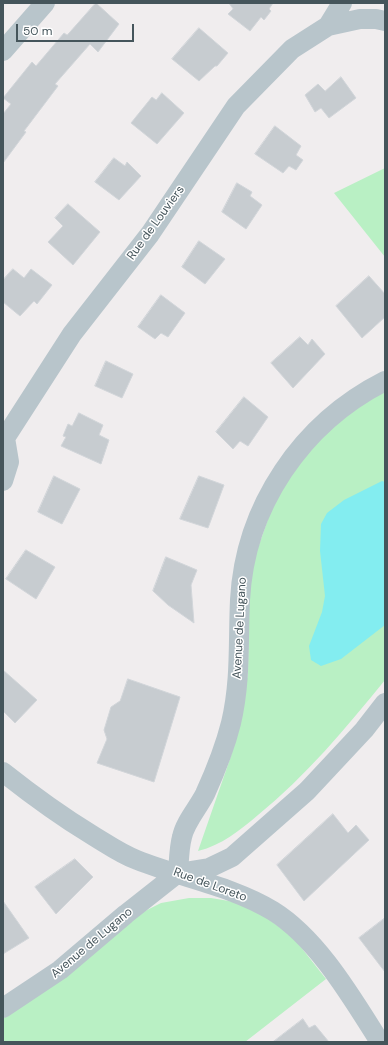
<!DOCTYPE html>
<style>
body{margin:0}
#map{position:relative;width:388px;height:1045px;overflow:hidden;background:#f0edee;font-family:"DM Sans",sans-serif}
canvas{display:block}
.frame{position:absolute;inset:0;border:4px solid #45555b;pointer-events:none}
.scale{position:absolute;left:16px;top:24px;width:118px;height:18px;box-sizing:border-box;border:2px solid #45555b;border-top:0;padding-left:5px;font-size:12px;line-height:14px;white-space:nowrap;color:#45555b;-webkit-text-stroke:3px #fff;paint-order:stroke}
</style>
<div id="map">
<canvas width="388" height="1045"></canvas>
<div class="frame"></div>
<div class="scale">50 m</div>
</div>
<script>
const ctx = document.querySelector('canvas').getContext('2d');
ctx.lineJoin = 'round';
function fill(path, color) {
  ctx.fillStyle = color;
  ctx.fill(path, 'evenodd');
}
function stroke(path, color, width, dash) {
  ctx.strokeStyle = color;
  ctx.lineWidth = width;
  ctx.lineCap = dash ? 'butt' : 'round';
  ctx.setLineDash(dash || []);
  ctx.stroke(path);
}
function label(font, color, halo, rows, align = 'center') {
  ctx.font = font + ' "DM Sans",sans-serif';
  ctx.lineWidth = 3;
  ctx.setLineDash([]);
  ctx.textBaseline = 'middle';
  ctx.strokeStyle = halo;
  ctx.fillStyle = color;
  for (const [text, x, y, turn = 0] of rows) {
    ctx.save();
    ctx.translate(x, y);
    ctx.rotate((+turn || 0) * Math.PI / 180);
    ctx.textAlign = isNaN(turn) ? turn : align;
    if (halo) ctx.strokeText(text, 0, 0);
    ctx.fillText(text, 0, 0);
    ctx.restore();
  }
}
fill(new Path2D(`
 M385,168v89l-51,-64z
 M385,389v291c-39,48 -79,96 -127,135 -19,16 -36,30 -60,36l33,-95 17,-82 1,-75 4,-37 22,-63 41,-64z
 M189,898h22l24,4 24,10 34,25 33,42 -81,63h-242v-23l2,-2 132,-102 24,-12z`), '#b9f0c4');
fill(new Path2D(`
 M382,481l3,1v143l-44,34 -20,7 -10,-6 -2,-14 13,-34 3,-16 -5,-45 1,-27 6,-11 17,-13z`), '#83edf0');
const building = new Path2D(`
 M96,3l23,21 -21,28 -8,-8 -35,40 3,2 -34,45 2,1 -23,31v-49l8,-10 -8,-6 29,-36 4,4 28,-33 3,2z
 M229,3h44l-4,6 2,2 -7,9 -3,-3 -11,14 -22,-17 5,-5z
 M199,28l29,25 -11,13h-2l-16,15 -27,-22z
 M341,77l15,21 -27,20 -8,-10 -6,4 -10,-17 13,-11 7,7z
 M162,93l22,20 -27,31 -26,-21 21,-26 4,3z
 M275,126l26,20 -5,9 7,5 -7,10 -7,-4 -6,7 -28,-19z
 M114,158l11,8 2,-4 14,14 -22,24 -24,-18z
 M237,183l15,9 -2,4 12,9 -16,24 -24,-17z
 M68,204l32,28 -27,33 -25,-23 15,-16 -8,-8z
 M199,241l26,18 -20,25 -23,-17z
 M13,269l11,9 7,-9 21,16 -15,19 -3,-3 -14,15 -17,-14v-22z
 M369,276l16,18v23l-23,21 -26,-32z
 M161,295l24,18 -17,24 -7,-4 -6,6 -17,-12z
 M300,337l8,8 4,-6 13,15 -32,34 -22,-25z
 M106,361l27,13 -11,24 -27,-12z
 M244,397l24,20 -20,29 -8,-5 -7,8 -17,-17z
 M79,413l24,12 -4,10 10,5 -8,24 -40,-18 5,-9 -3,-1 5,-12 4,2z
 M54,476l26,13 -18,35 -24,-12z
 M199,476l25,9 -16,43 -28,-9z
 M26,550l29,17 -19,32 -30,-20z
 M166,557l31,13 -6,15 3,38 -26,-18 -15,-14z
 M3,670l34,30 -22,23 -12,-12z
 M128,679l52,18 -26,85 -57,-19 10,-24 -3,-9 7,-23 9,-6z
 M333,814l15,19 8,-8 13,15 -65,61 -27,-36z
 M75,859l18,18 -37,37 -21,-27z
 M3,901l26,37 -26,16z
 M385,918v54l-26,-34z
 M303,1019l6,9 6,-3 14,17h-56z`);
fill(building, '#c7ccd0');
stroke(building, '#d1d5d9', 1);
stroke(new Path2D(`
 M328,26l14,-23
 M3,51l42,-48
 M3,439l2,-1 67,-104 78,-100 86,-128 56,-57 36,-23 32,-7h16l9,2
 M3,481l6,-19 -4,-24
 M3,772c29,23 58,44 89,63 15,9 29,19 45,25 45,18 95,26 136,51 45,28 79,87 107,131
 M178,873c1,-12 1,-25 4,-36 3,-15 16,-29 23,-43 10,-22 20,-47 26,-71 10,-42 7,-81 9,-123 5,-94 62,-177 145,-219
 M3,1008l57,-38 66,-56 52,-41 31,-5 23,-11 75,-66 57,-61 21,-27`), '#b8c5cb', 20);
label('12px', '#45555b', '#fff', [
 ["Rue de Louviers",156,223,-54],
 ["Avenue de Lugano",240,628,-87],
 ["Rue de Loreto",210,885,20],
 ["Avenue de Lugano",92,943,-40]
]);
</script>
